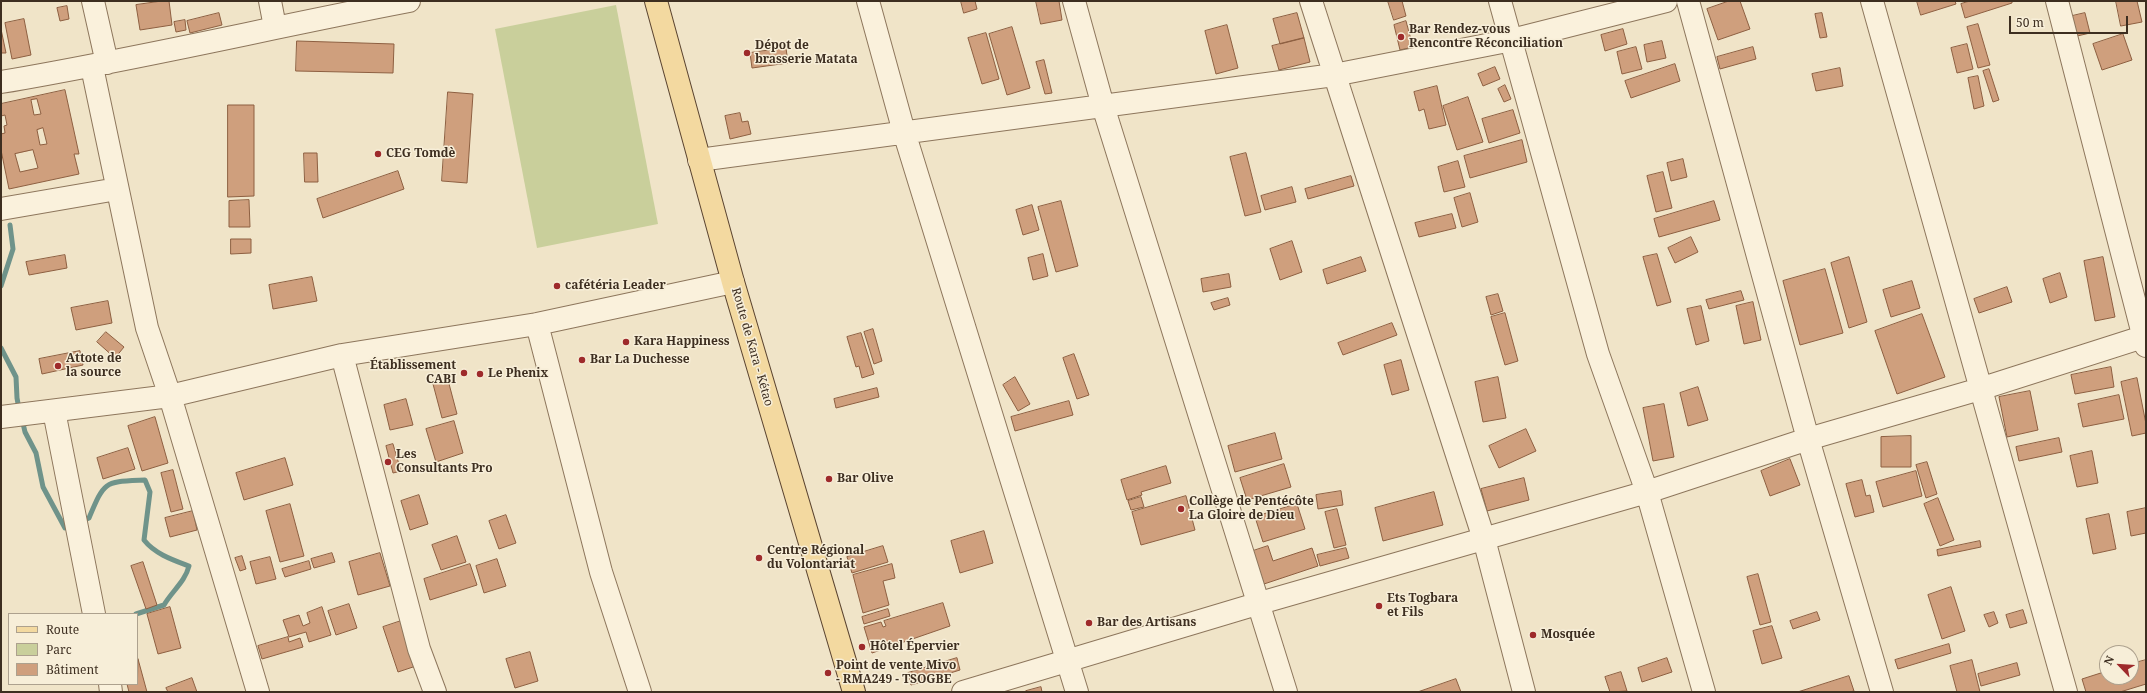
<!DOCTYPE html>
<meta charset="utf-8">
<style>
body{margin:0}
#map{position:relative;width:2147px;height:693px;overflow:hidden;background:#f0e4c8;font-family:"Noto Serif",serif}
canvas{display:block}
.frame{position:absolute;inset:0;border:2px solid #3d2e20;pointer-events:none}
.legend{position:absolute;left:8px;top:613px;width:130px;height:72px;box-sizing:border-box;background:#f7eed8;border:1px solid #ada18e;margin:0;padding:5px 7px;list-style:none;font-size:12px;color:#3d2e20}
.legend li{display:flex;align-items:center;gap:8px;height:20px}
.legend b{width:20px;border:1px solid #ada18e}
.north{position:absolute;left:2099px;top:645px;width:40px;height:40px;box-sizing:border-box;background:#f7eed8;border:1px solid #ada18e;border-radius:50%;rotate:295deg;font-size:11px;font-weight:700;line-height:16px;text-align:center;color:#3d2e20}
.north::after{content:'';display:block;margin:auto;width:14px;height:18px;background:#9e2a2b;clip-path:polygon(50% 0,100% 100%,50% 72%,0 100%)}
.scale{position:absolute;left:2009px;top:16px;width:119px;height:18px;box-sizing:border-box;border:2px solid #3d2e20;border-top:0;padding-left:5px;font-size:12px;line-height:14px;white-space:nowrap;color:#3d2e20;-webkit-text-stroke:3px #f7eed8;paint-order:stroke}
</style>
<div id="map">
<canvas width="2147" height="693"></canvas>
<div class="frame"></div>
<ul class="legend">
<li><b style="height:5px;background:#f3d9a0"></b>Route</li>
<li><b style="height:11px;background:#c9cf9b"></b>Parc</li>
<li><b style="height:11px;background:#cf9f7d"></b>Bâtiment</li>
</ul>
<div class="north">N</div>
<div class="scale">50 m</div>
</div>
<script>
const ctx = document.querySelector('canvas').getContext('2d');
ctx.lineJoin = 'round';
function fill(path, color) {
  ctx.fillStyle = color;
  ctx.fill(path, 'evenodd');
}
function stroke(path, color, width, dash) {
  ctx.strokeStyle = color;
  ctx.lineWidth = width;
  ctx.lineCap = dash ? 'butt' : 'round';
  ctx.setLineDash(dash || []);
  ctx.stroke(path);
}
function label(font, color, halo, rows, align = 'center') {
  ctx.font = font + ' "Noto Serif",serif';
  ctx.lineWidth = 3;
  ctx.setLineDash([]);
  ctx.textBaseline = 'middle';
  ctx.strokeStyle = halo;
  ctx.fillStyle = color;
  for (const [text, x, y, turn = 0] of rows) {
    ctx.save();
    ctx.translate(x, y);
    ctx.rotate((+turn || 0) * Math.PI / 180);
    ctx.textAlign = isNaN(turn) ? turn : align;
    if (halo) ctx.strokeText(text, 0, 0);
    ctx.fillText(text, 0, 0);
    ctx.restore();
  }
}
fill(new Path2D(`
 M616,5l42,219 -121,24 -42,-219z`), '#c9cf9b');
stroke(new Path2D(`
 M1,286l12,-37 -3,-24
 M1,348l15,29 1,21 2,11
 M22,419l3,13 11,21 7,34 22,41 6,-2
 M80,522l9,-4c16,-38 15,-36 56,-38l5,12 -6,48c11,14 29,20 45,26 -4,16 -17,25 -25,39l-28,9`), '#6f938a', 5);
const building = new Path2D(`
 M162,1h7l3,24 -32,5 -4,-25z
 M961,1h14l2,8 -13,4z
 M1036,1h23l3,19 -21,4z
 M1388,1h14l4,15 -12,4z
 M1729,1h11l10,28 -32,11 -11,-31z
 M1917,1h38l1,3 -35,11z
 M1970,1h42v2l-47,15 -4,-14z
 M2116,1h21l5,21 -21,4z
 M67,6l2,13 -9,2 -3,-13z
 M219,13l3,12 -32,8 -3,-12z
 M1297,13l7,25 -24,6 -7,-25z
 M1822,13l5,24 -7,1 -5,-24z
 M2085,13l5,20 -17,4 -5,-20z
 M24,19l7,36 -19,4 -7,-36z
 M185,20l1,10 -10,2 -2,-10z
 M1406,21l7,26 -13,3 -6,-25z
 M1978,24l12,41 -12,3 -11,-41z
 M1227,25l11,43 -22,6 -11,-43z
 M1012,27l18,61 -23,7 -18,-61z
 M1,29l5,24h-5z
 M1623,29l4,15 -22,7 -4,-16z
 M986,33l13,46 -17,5 -14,-46z
 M2123,34l9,26 -30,10 -9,-26z
 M1304,38l6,24 -31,8 -7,-24z
 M297,41l97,3 -1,29 -97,-2z
 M1662,41l4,17 -19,4 -3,-17z
 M1967,44l6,25 -16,4 -6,-25z
 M1636,47l6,22 -20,5 -5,-22z
 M1753,47l3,12 -36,10 -3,-12z
 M786,48l2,15 -36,5 -2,-15z
 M1044,60l8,33 -7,1 -9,-32z
 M1675,64l5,17 -49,17 -6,-17z
 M1495,67l5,12 -17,7 -5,-12z
 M1840,68l3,18 -27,5 -4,-17z
 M1989,69l10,31 -6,2 -10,-31z
 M1978,76l6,30 -10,3 -6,-31z
 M1505,85l6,14 -7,3 -6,-13z
 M1437,86l9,39 -17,4 -5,-20 -5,2 -5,-19z
 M65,90l14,64h-5l5,20 -70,15 -8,-39v-16l4,-1 -1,-7 3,-1 -2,-10 -4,1v-12zM37,99l4,15 -7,1 -3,-15zM43,128l4,16 -7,1 -3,-15zM33,150l5,18 -18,4 -5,-18z
 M448,92l25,2 -6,89 -25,-2z
 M1468,97l15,45 -26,8 -14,-44z
 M228,105h26v91l-26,1z
 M1513,110l7,23 -31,10 -7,-24z
 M740,113l2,9 6,-1 3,13 -21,5 -5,-23z
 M1522,140l5,22 -57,16 -6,-22z
 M304,153h13l1,29h-13z
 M1246,153l15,59 -16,4 -15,-59z
 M1683,159l4,18 -16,4 -4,-18z
 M1458,161l7,26 -21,5 -6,-25z
 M398,171l6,18 -81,29 -6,-19z
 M1663,172l9,36 -16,4 -9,-36z
 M1351,176l3,10 -46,13 -3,-10z
 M1292,187l4,15 -31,8 -4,-14z
 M1470,193l8,29 -16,5 -8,-29z
 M249,200l1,27h-21v-26z
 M1061,201l17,65 -22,6 -18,-65z
 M1714,201l6,19 -61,17 -5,-18z
 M1032,205l7,25 -16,5 -7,-25z
 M1452,214l4,14 -37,9 -4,-14z
 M1691,237l7,15 -23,11 -7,-15z
 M231,239h20v14l-20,1z
 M1292,241l10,31 -22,8 -10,-31z
 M1043,254l5,22 -15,4 -5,-22z
 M1657,254l14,48 -14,4 -14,-49z
 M65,255l2,13 -38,7 -3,-13z
 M1361,257l5,14 -39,13 -4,-14z
 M1849,257l18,65 -18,6 -18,-65z
 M2103,257l12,60 -20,4 -11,-60z
 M1825,269l18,64 -43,12 -17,-64z
 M2060,273l7,24 -17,6 -7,-24z
 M1229,274l2,13 -28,5 -2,-13z
 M312,277l5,24 -44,8 -4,-24z
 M1912,281l8,27 -29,9 -8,-27z
 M2007,287l5,15 -33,11 -5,-14z
 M1741,291l3,9 -35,9 -3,-9z
 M1498,294l5,17 -12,4 -5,-18z
 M1228,298l2,7 -16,5 -3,-7z
 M108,301l4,22 -36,7 -5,-22z
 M1753,302l8,38 -17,4 -8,-38z
 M1701,306l8,35 -13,4 -9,-36z
 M1505,313l13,48 -13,4 -14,-48z
 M1922,314l23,63 -48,17 -22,-63z
 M1392,323l5,12 -54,20 -5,-12z
 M873,329l9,32 -8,3 -10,-32z
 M106,332l18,15 -9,11 -18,-16z
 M861,333l13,41 -12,4 -3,-12 -3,1 -9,-30z
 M80,351l3,14 -41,9 -3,-15z
 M1074,354l15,41 -12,4 -14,-41z
 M1401,360l8,30 -17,5 -8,-30z
 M2111,367l3,20 -39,7 -4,-19z
 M1015,377l15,27 -12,7 -15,-26z
 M1498,377l8,41 -23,4 -8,-40z
 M2137,378l9,46v9l-14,3 -11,-54z
 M448,380l9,34 -15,4 -9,-34z
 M1698,387l10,33 -20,6 -8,-33z
 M877,388l2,9 -43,11 -2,-9z
 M2030,391l8,39 -31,7 -8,-40z
 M2119,395l5,24 -41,8 -5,-23z
 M406,399l7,26 -23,5 -6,-25z
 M1069,401l4,14 -58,16 -4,-14z
 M1664,404l10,53 -21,4 -10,-53z
 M155,417l13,46 -26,8 -14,-45z
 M454,421l9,32 -27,9 -10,-33z
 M1526,429l10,22 -37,17 -10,-22z
 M1275,433l7,26 -47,13 -7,-26z
 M1911,436v31h-30v-30z
 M2059,438l3,14 -43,9 -3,-14z
 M393,444l8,27 -8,2 -7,-27z
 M128,448l7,21 -32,10 -6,-21z
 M2092,451l6,32 -21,4 -7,-31z
 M285,458l8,27 -49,15 -8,-27z
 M1790,459l10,26 -30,11 -9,-25z
 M1927,462l10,32 -11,4 -10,-33z
 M1284,464l7,23 -44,13 -7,-22z
 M1166,466l5,17 -30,9 1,3 -15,5 -6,-20z
 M173,470l10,39 -12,3 -10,-39z
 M1916,471l6,25 -39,11 -7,-25z
 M1524,478l5,22 -42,11 -6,-22z
 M1862,480l4,16 4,-1 4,17 -19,5 -9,-33z
 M1341,491l2,14 -25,4 -2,-14z
 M1434,492l9,33 -60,16 -8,-33z
 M419,495l9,29 -18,6 -9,-29z
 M1186,496l9,34 -54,15 -9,-33z
 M1141,497l3,10 -13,3 -3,-9z
 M1938,498l16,42 -14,6 -16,-42z
 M290,504l14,52 -24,6 -14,-51z
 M1297,504l8,25 -42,13 -8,-25z
 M2146,508v25l-15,3 -4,-24z
 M1337,509l9,36 -12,3 -9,-36z
 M193,511l4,19 -27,7 -5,-19z
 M2109,514l7,35 -23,5 -7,-35z
 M506,515l10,28 -17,6 -10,-28z
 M984,531l9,32 -33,10 -9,-32z
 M457,536l9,26 -25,8 -9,-25z
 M1980,541l1,6 -43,9 -1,-6z
 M883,546l5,16 -36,11 -5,-16z
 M1268,546l5,15 39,-13 6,18 -54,18 -11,-33z
 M1346,548l3,10 -29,8 -3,-11z
 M332,553l3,9 -21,6 -3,-9z
 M380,553l10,33 -32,9 -9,-33z
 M242,556l4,13 -6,2 -5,-13z
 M270,557l6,22 -20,5 -6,-22z
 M497,559l9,27 -22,7 -8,-27z
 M309,561l2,8 -26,8 -3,-8z
 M143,562l14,43 -11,4 -15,-43z
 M470,564l7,21 -47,15 -6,-21z
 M892,564l3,14 -12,3 6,24 -26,8 -10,-38z
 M1758,574l13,48 -11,3 -13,-48z
 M1951,587l14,44 -23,8 -14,-44z
 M943,603l7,23 -78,27 -8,-26 17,-5 2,5 3,-1 -2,-5z
 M349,604l8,24 -21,7 -8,-24z
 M170,607l11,41 -23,6 -11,-40z
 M322,607l9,28 -22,7 -3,-10 -17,5 -6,-17 16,-5 4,11 7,-3 -3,-10z
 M888,609l2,7 -26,8 -2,-7z
 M2023,610l4,13 -17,5 -4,-13z
 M1817,612l3,8 -27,9 -3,-8z
 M1994,612l4,11 -9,4 -5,-12z
 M401,621l15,45 -18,6 -15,-45z
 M1772,626l10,32 -20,6 -9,-33z
 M288,637l1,5 11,-4 3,9 -41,12 -4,-13z
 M1949,644l2,9 -53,16 -3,-9z
 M530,652l8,29 -23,7 -9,-29z
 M957,658l3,12 -49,15 -3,-12z
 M1667,658l5,14 -30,10 -4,-14z
 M138,659l9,33h-18l-2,-8h10z
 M1972,660l8,32h-23l-7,-26z
 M2146,660v24l-26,8h-34l-4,-13 25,-8v6h24v-13z
 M2017,663l3,12 -39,11 -3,-12z
 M1621,672l6,19 -17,1 -5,-15z
 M1849,676l5,15 -5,1h-51z
 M192,678l5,14h-29l-2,-4z
 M1456,679l5,13h-43z
 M1041,687l1,5h-15l-1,-1z`);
fill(building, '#cf9f7d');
stroke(building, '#8d5f41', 1);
const minor = new Path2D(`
 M93,1l14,62
 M270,1l5,26
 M868,1l36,131 173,560
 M1074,1l29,105 183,586
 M1311,1l173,538 40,153
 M1500,1l98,353 49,138 57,200
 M1688,1l120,438 74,253
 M1872,1l194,691
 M2057,1l89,345
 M92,67l55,261 23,68 88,296
 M1,82c137,-23 272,-55 408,-81
 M699,160l635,-85 178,-35 154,-39
 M1,209l116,-20
 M537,324l64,248 39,120
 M342,355l77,294 16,43
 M54,411l40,203
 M1,417l169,-21 172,-41 195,-31 196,-42
 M110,684l1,8
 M963,692l297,-89 387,-111 161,-53 172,-50 166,-53`);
const major = new Path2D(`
 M656,1l77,281 121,410`);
stroke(minor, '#8d765c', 24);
stroke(major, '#5b4430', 24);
stroke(minor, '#faf1dc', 22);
stroke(major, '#f3d9a0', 22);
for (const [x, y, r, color] of [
 [1401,37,4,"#9e2a2b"],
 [747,53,4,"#9e2a2b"],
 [378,154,4,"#9e2a2b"],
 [557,286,4,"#9e2a2b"],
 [626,342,4,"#9e2a2b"],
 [582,360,4,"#9e2a2b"],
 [58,366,4,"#9e2a2b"],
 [464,373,4,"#9e2a2b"],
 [480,374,4,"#9e2a2b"],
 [388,462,4,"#9e2a2b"],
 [829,479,4,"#9e2a2b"],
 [1181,509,4,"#9e2a2b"],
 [759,558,4,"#9e2a2b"],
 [1379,606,4,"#9e2a2b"],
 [1089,623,4,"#9e2a2b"],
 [1533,635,4,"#9e2a2b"],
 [862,647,4,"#9e2a2b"],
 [828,673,4,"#9e2a2b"]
]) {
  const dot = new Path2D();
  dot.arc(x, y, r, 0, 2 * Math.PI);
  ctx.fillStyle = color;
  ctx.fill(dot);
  stroke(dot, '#f7eed8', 1.5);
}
label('bold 12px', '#3d2e20', '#f7eed8', [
 ["Bar Rendez-vous",1409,30],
 ["Rencontre Réconciliation",1409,44],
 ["Dépot de",755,46],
 ["brasserie Matata",755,60],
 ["CEG Tomdè",386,154],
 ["cafétéria Leader",565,286],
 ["Kara Happiness",634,342],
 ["Attote de",66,359],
 ["la source",66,373],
 ["Bar La Duchesse",590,360],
 ["Établissement",456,366,"right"],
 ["CABI",456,380,"right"],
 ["Le Phenix",488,374],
 ["Les",396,455],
 ["Consultants Pro",396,469],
 ["Bar Olive",837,479],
 ["Collège de Pentécôte",1189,502],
 ["La Gloire de Dieu",1189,516],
 ["Centre Régional",767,551],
 ["du Volontariat",767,565],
 ["Ets Togbara",1387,599],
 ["et Fils",1387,613],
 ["Bar des Artisans",1097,623],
 ["Mosquée",1541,635],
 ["Hôtel Épervier",870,647],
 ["Point de vente Mivo",836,666],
 ["- RMA249 - TSOGBE",836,680]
], 'left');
label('12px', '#3d2e20', '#f7eed8', [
 ["Route de Kara - Kétao",752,347,74]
]);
</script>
